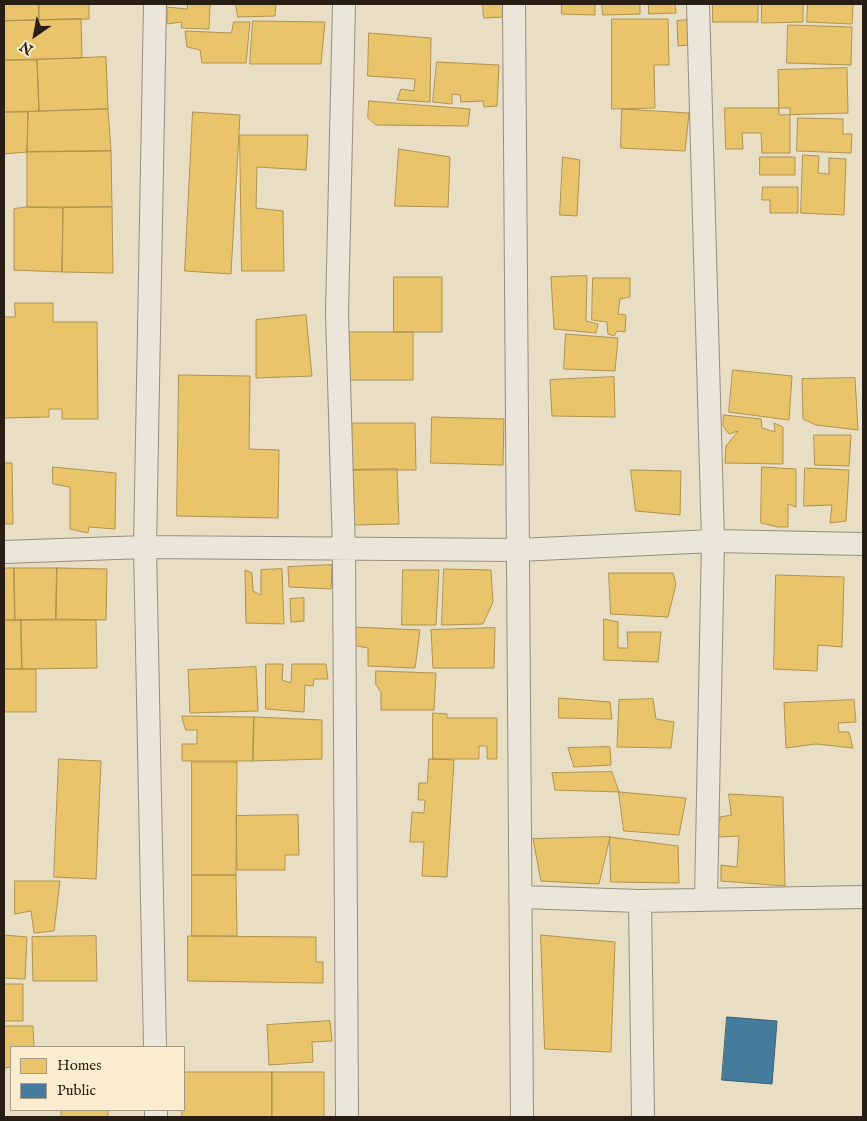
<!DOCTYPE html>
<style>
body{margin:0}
#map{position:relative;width:867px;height:1121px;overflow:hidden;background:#e8dec4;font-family:"IM FELL English",serif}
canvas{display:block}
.frame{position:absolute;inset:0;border:5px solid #291e14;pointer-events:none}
.legend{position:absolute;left:10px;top:1046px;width:175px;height:65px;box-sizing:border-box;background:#faedcf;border:1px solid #a69a84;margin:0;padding:6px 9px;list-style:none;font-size:15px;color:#291e14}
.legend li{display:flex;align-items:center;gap:10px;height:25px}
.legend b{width:25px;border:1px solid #a69a84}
.north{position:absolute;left:10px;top:10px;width:50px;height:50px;-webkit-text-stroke:4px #faedcf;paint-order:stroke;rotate:213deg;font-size:14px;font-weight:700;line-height:20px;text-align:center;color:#291e14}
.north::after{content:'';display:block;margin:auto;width:18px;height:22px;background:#291e14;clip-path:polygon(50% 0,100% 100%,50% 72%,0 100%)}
</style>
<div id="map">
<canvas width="867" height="1121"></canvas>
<div class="frame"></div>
<ul class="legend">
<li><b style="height:14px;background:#e9c46a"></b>Homes</li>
<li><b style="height:14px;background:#457b9d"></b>Public</li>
</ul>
<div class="north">N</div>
</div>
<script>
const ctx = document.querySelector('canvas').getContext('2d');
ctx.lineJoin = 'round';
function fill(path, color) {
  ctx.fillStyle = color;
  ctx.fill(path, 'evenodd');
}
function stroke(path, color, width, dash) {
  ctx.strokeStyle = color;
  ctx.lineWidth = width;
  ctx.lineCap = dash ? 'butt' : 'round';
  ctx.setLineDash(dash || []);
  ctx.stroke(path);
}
const homes = new Path2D(`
 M4,4h35v16l-35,1z
 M39,4h50v15l-50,1z
 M188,4h22l-1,25 -28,-1 1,-6 -15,2v-17l20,2z
 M236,4h40l-1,12 -37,1z
 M483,4h20l1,13 -20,1z
 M562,4h33v11l-33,-1z
 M602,4h38v10l-37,1z
 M649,4h26l1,9 -27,1z
 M713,4h45v18h-45z
 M762,4h41v18l-41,1z
 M808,4h45l-1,20 -45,-2z
 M81,19l1,39 -78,2v-39z
 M612,19h56l1,46h-15l1,43 -43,1z
 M688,20l1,25 -11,1 -1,-25z
 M253,21l72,1 -4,42h-71z
 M234,22h16l-4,41h-44l-2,-13 -13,-3 -2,-16 46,2z
 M788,25l64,2 -1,38 -64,-2z
 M369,33l62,5 -1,64 -33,-2 4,-11 13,2 1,-12 -47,-3z
 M106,57l2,52 -69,2 -2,-51z
 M4,60h33l2,51 -35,1z
 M437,62l62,3 -2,41 -13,1 -1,-6 -22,1 -1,-7 -8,-1v10l-19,-2z
 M847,68l1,45 -69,2 -1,-45z
 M369,101l101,8 -2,17 -92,-1 -8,-7z
 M725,108h65v45h-28l-1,-20h-19l1,16h-17z
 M108,109l3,42 -84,1 1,-40z
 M622,109l67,4 -4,38 -64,-3z
 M4,112h24l-1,40 -23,2z
 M193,112l47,3 -9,159 -46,-3z
 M798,118l45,1v15h9l-1,19 -54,-2z
 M240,135h68l-2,35 -49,-3 -1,41 27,3 1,60h-42z
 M399,149l51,8 -2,50 -53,-1z
 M111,151l1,56h-85v-55z
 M803,155l16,1 -1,17 11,1v-16l17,1 -2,56 -43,-2z
 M563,157l17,3 -3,56 -17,-1z
 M760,157h35v18h-35z
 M763,187h35v26h-28v-13h-8z
 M27,207l36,1 -1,64 -48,-2v-61z
 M112,207l1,66 -51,-1 1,-64z
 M587,276l-1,45 12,3 -2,9 -42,-4 -3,-52z
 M394,277h48v55h-48z
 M593,278h37v19l-10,2 -2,15 8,1 -1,17 -8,-1 -3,5 -6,-2 -1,-12 -15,-2z
 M15,303h38v19h44l1,97h-36v-10h-13v8l-45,1v-101h11z
 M306,315l6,61 -56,2v-58z
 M349,332h64v48h-63z
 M566,334l52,4 -3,33 -51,-2z
 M733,370l59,6 -3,44 -60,-8z
 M179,375l71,1 -1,73 30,1 -1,68 -101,-2z
 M614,377l1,40 -63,-1 -2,-36z
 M855,378l3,52 -42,-5 -13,-6 -1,-40z
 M724,415l37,4 1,9 13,4 -1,-9 9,4v37l-58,-1 1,-17 12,-15 -9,3 -6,-8z
 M432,417l72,2 -1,46 -72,-2z
 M352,423h63l1,47h-64z
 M814,435h37l-2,31 -34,-1z
 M4,463h8l1,61h-9z
 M53,467l63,6 -1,56 -26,-2 -1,6 -18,-4v-42l-17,-3z
 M762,467l34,2v38l-8,-3v23h-10l-17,-4z
 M805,468l44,2 -3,51 -16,2 2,-18 -28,1z
 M397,469l2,55 -45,1 -2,-55z
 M631,470l50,1 -1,44 -44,-4z
 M332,565l-1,24 -42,-2 -1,-20z
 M4,568h10l1,52h-11z
 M14,568h43l-1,51 -41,1z
 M57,568l50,1 -1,51 -50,-1z
 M282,569l2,55 -38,-1 -1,-53 7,3 1,18 8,4v-25z
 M444,569l47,1 2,32 -10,22 -41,1z
 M403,570h36l-3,55h-34z
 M609,573h64l3,11 -8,33 -57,-3z
 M776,575l68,2 -2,70 -24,-2 -1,26 -43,-2z
 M304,598v23l-13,1 -1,-23z
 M604,619l14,3v26h10l-1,-16h34l-3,30 -54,-2z
 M4,620h17l1,49h-18z
 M21,620h75l1,48 -75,1z
 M354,627l66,3 -5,38 -47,-2v-18l-16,-3z
 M495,628l-1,40h-61l-2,-38z
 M266,664h17l-1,16 9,3 1,-19h34l2,15h-14l-1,7 -8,-1 -1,27 -38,-3z
 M256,667l2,44 -68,2 -2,-43z
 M4,669h32v43h-32z
 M376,671l60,2 -2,37h-53v-18l-5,-7z
 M559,698l51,4 2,17 -53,-1z
 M653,699l3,20 18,3 -3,26 -54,-1 2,-47z
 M854,700l2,22 -18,1 1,9h10l4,16 -37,-4 -30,4 -2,-45z
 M433,713l14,1v4h50v41h-10v-13h-8v13h-46z
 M182,716l72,1 -1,44h-71v-17h15v-14h-11z
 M254,717l68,3v39l-69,2z
 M610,747l1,18 -37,2 -6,-19z
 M59,759l42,2 -5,118 -42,-2z
 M429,759l25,1 -7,117 -25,-1 2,-34h-14l2,-30 12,1 1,-13h-7l1,-17h8z
 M192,762h45l-1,113h-44z
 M612,772l7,20 -64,-2 -3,-17z
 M619,792l67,6 -7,37 -55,-4z
 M729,794l54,3 2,89 -64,-5v-16l16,2 2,-31 -22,1 -4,-16h7v-4l11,-2z
 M298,815l1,40h-14v15h-48l-1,-54z
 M610,837l68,9 1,37 -68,-1z
 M610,837l-11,47 -58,-3 -8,-42z
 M192,875h44l1,61h-45z
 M15,881h45l-6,50 -20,2 -3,-22 -16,3z
 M4,935l23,2 -2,42 -21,-1z
 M541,935l74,7 -4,110 -66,-3z
 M96,936l1,45h-64l-1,-44z
 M188,936l128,1v25h7v21l-135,-2z
 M4,984h19v37h-19z
 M330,1021l2,20 -20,1 1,20 -44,3 -2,-40z
 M4,1026h29l1,21h-23v20l-7,1z
 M184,1072h88v45h-90z
 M272,1072h52v45h-52z
 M62,1110h46v7h-47z`);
fill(homes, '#e9c46a');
stroke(homes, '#af9250', 1);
const public = new Path2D(`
 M727,1017l50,4 -5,63 -50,-4z`);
fill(public, '#457b9d');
stroke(public, '#3d5f74', 1);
const minor = new Path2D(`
 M155,4l-10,543 10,500
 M344,4l-7,309 7,237 3,567
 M514,4l8,1113
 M698,4l15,537 -7,358
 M4,552l141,-5 373,3 195,-9 150,3
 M521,897l119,4 223,-4
 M640,901l3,216
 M156,1110v7`);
stroke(minor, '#968e7f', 24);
stroke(minor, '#ebe6d9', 22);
</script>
